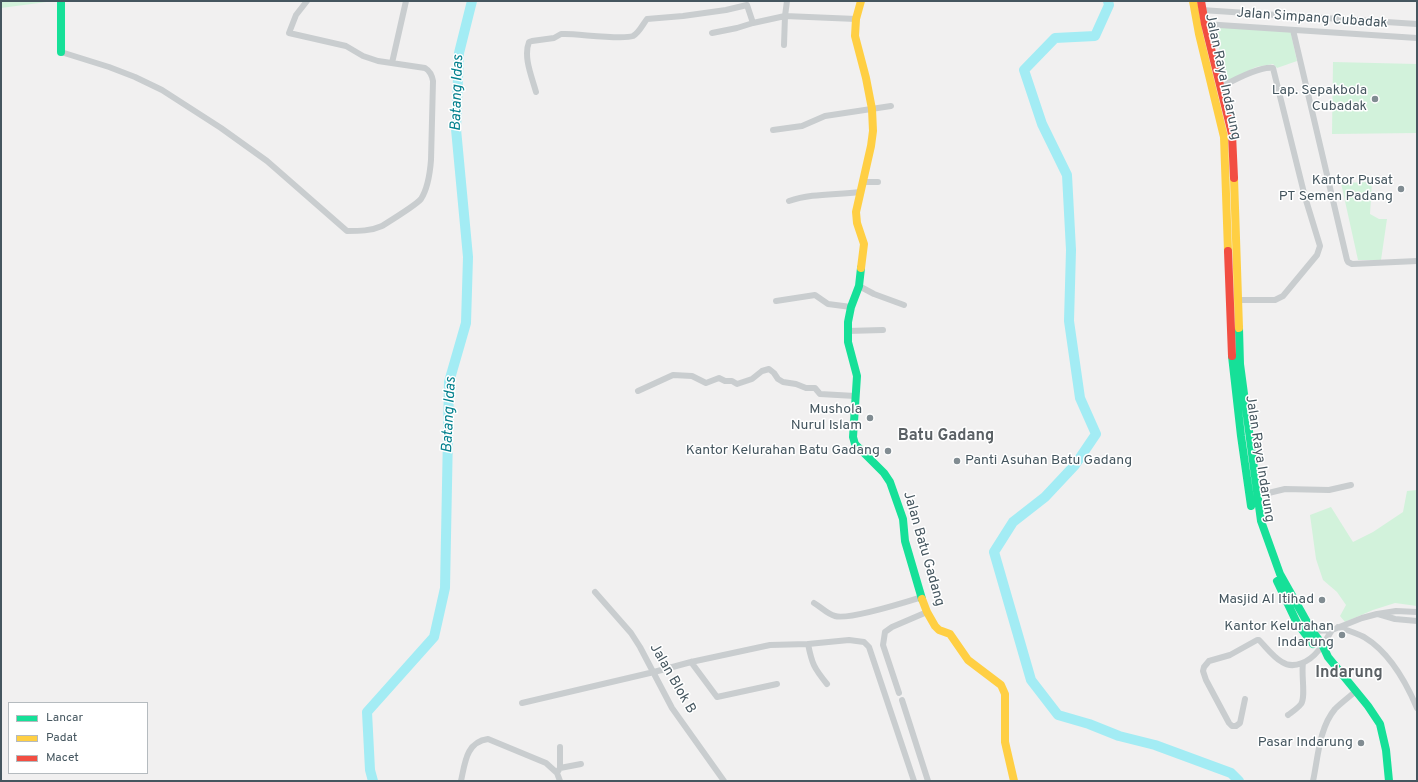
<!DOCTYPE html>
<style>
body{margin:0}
#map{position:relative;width:1418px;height:782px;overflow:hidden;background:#f1f0f0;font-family:Overpass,sans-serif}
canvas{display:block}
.frame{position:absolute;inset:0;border:2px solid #45565f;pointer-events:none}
.legend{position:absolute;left:8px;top:702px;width:140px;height:72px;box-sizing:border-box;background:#fff;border:1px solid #b5bbbf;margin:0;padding:5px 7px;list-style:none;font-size:12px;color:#45565f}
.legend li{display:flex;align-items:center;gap:8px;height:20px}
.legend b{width:20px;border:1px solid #b5bbbf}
</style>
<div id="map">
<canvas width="1418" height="782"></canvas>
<div class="frame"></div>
<ul class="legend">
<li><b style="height:5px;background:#16e098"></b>Lancar</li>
<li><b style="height:5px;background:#ffcf43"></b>Padat</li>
<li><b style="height:5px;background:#f24e42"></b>Macet</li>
</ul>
</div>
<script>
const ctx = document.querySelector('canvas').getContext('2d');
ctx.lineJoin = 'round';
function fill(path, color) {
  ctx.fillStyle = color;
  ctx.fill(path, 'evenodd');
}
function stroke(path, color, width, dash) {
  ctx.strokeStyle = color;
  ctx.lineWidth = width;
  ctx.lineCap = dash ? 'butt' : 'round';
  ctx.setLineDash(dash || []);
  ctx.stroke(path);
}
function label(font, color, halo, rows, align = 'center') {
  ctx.font = font + ' Overpass,sans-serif';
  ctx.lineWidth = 3;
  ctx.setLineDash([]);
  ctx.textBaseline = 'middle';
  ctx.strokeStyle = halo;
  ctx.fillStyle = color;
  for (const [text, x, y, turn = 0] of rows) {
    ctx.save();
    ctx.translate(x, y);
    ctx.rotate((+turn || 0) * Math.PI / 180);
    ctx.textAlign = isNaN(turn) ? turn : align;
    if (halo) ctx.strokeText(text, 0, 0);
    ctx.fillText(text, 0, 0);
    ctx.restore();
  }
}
fill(new Path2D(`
 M1,1h53l-53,7z
 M1214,23l76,6 7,32 -20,7 -4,-4 -17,3 -30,15z
 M1333,62l84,2v69l-85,1z
 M1372,182l-2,32 9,5h8l-6,41h-23l-17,-77z
 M1417,490v116l-22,-3 -22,7 -28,12 -5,-6 6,-11 -9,-13 -14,-12 -7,-21 -6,-44 21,-8 22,35 20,-10 30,-20 4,-21z`), '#d2f2db');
stroke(new Path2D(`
 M1108,1l1,4 -14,31 -40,2 -31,32 18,54 25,51 4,75 -2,71 11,77 16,36 -21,31 -30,32 -32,25 -19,30 37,128 27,35 31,9 30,12 36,9 76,28 8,8
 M373,781l-3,-11 -3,-58 67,-75 11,-49 4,-206 17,-59 2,-66 -12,-128 3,-76 13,-52`), '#a3ecf4', 10);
stroke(new Path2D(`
 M1201,10l216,14
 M1204,24l213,14
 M1293,30l54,230 1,2 4,2 65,-3
 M712,33l25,-5 16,-5
 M784,45l1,-29 2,-15
 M61,52l48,15 26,10 27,13 59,38 46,33 80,70c12,0 24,0 35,-5 8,-5 34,-21 39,-27 7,-11 9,-26 10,-39l2,-79c-1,-6 -3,-10 -8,-13l-47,-7 -15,-5 -17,-10 -57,-13 7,-18 11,-14
 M392,63l14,-62
 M1221,87c11,-6 40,-21 52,-19l32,129 15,49 -3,9 -34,41 -8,4h-37
 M536,92c-4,-15 -13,-35 -7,-50l3,-1 22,-3 7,-4h4c15,0 57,6 68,2 6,-3 10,-12 14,-17l36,-3 43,-6 21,-5 6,18 32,-7 71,3
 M773,130l29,-4 23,-10 66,-10
 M862,182h16
 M789,201c23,-8 47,-6 71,-9
 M859,286l15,8 30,11
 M776,301l39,-6 13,9 23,3
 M847,331l36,-1
 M638,391l35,-16 19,1 14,7 13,-5 6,3h7l5,3 15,-5 10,-8 7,-2 5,4 4,6 5,3 13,2 10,4h9l5,6 35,2
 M1256,496l29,-7 44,1 22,-5
 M595,592l36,41 9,14 32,61 52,73
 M814,603c7,4 13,11 21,13 14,4 71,-14 87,-19
 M1378,614l17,5 22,2
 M1338,627c9,3 18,6 26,10 25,15 42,45 53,71
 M1312,631l20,-1 30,-12 15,-4 19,-3 21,1
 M808,644c4,20 6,24 19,40
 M691,662l26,35 60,-13
 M899,693l-16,-48 2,-13 7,-5 35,-15
 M1245,699l-5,24 -4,3h-4l-3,-3 -23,-43 -3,-9 1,-4 5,-6 21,-6 27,-15h2c7,7 14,17 23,22 12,8 28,-1 36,-11 5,-5 10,-15 14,-21
 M902,700l26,81
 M522,703l132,-31 37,-10 79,-17 38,-1 41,-4 15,2 5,5 45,134
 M1288,715c4,-3 9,-6 13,-11 5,-7 0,-30 2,-41
 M560,768l21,-4
 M557,773l3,-5v-21
 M461,781c4,-18 5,-39 27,-42l58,24 11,10 3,8
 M1313,781c5,-23 6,-53 22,-72 6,-6 14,-12 21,-18`), '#c9cdcf', 6);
stroke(new Path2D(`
 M61,1v51
 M861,268l-2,18 -8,21 -3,15v20l9,34 -4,61 2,7 29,29 6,9 13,37 2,22 17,58
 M1239,328l1,36 21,157 19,53 32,57 10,13 6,13 40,49 12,18 6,26 3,31
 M1232,356l9,80 10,70
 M1277,581l20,42 16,21`), '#16e098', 8);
stroke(new Path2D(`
 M861,1l-5,18 -1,17 11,42 6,31 1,22 -2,15 -15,66 1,11 7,21 -3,24
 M1193,1l6,33 25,103 4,114
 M1234,178l5,150
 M922,599l5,13 8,14 4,4 11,4 18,26 33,25 4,9v48l9,39`), '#ffcf43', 8);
stroke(new Path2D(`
 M1201,1l4,23 27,110 2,44
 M1228,251l4,105`), '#f24e42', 8);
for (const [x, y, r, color] of [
 [1375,99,4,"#818c92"],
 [1401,189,4,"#818c92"],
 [870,418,4,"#818c92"],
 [888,451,4,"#818c92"],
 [957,461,4,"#818c92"],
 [1322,600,4,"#818c92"],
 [1342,635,4,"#818c92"],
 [1361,743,4,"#818c92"]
]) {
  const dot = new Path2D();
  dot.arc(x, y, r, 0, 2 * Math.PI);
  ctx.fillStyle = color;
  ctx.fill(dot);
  stroke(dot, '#fff', 1.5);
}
label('14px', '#45565f', '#fff', [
 ["Jalan Simpang Cubadak",1312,19,4],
 ["Jalan Raya Indarung",1222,77,78],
 ["Jalan Raya Indarung",1259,459,81],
 ["Jalan Batu Gadang",923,549,74],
 ["Jalan Blok B",672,679,60]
]);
label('14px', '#45565f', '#fff', [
 ["Lap. Sepakbola",1367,91],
 ["Cubadak",1367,107],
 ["Kantor Pusat",1393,181],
 ["PT Semen Padang",1393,197],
 ["Mushola",862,410],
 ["Nurul Islam",862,426],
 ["Kantor Kelurahan Batu Gadang",880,451],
 ["Panti Asuhan Batu Gadang",965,461,"left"],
 ["Masjid Al Itihad",1314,600],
 ["Kantor Kelurahan",1334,627],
 ["Indarung",1334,643],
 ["Pasar Indarung",1353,743]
], 'right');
label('italic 15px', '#04818e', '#fff', [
 ["Batang Idas",458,93,-88],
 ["Batang Idas",450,415,-87]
]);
label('bold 16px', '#5b6165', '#fff', [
 ["Batu Gadang",946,437],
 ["Indarung",1349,674]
]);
</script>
